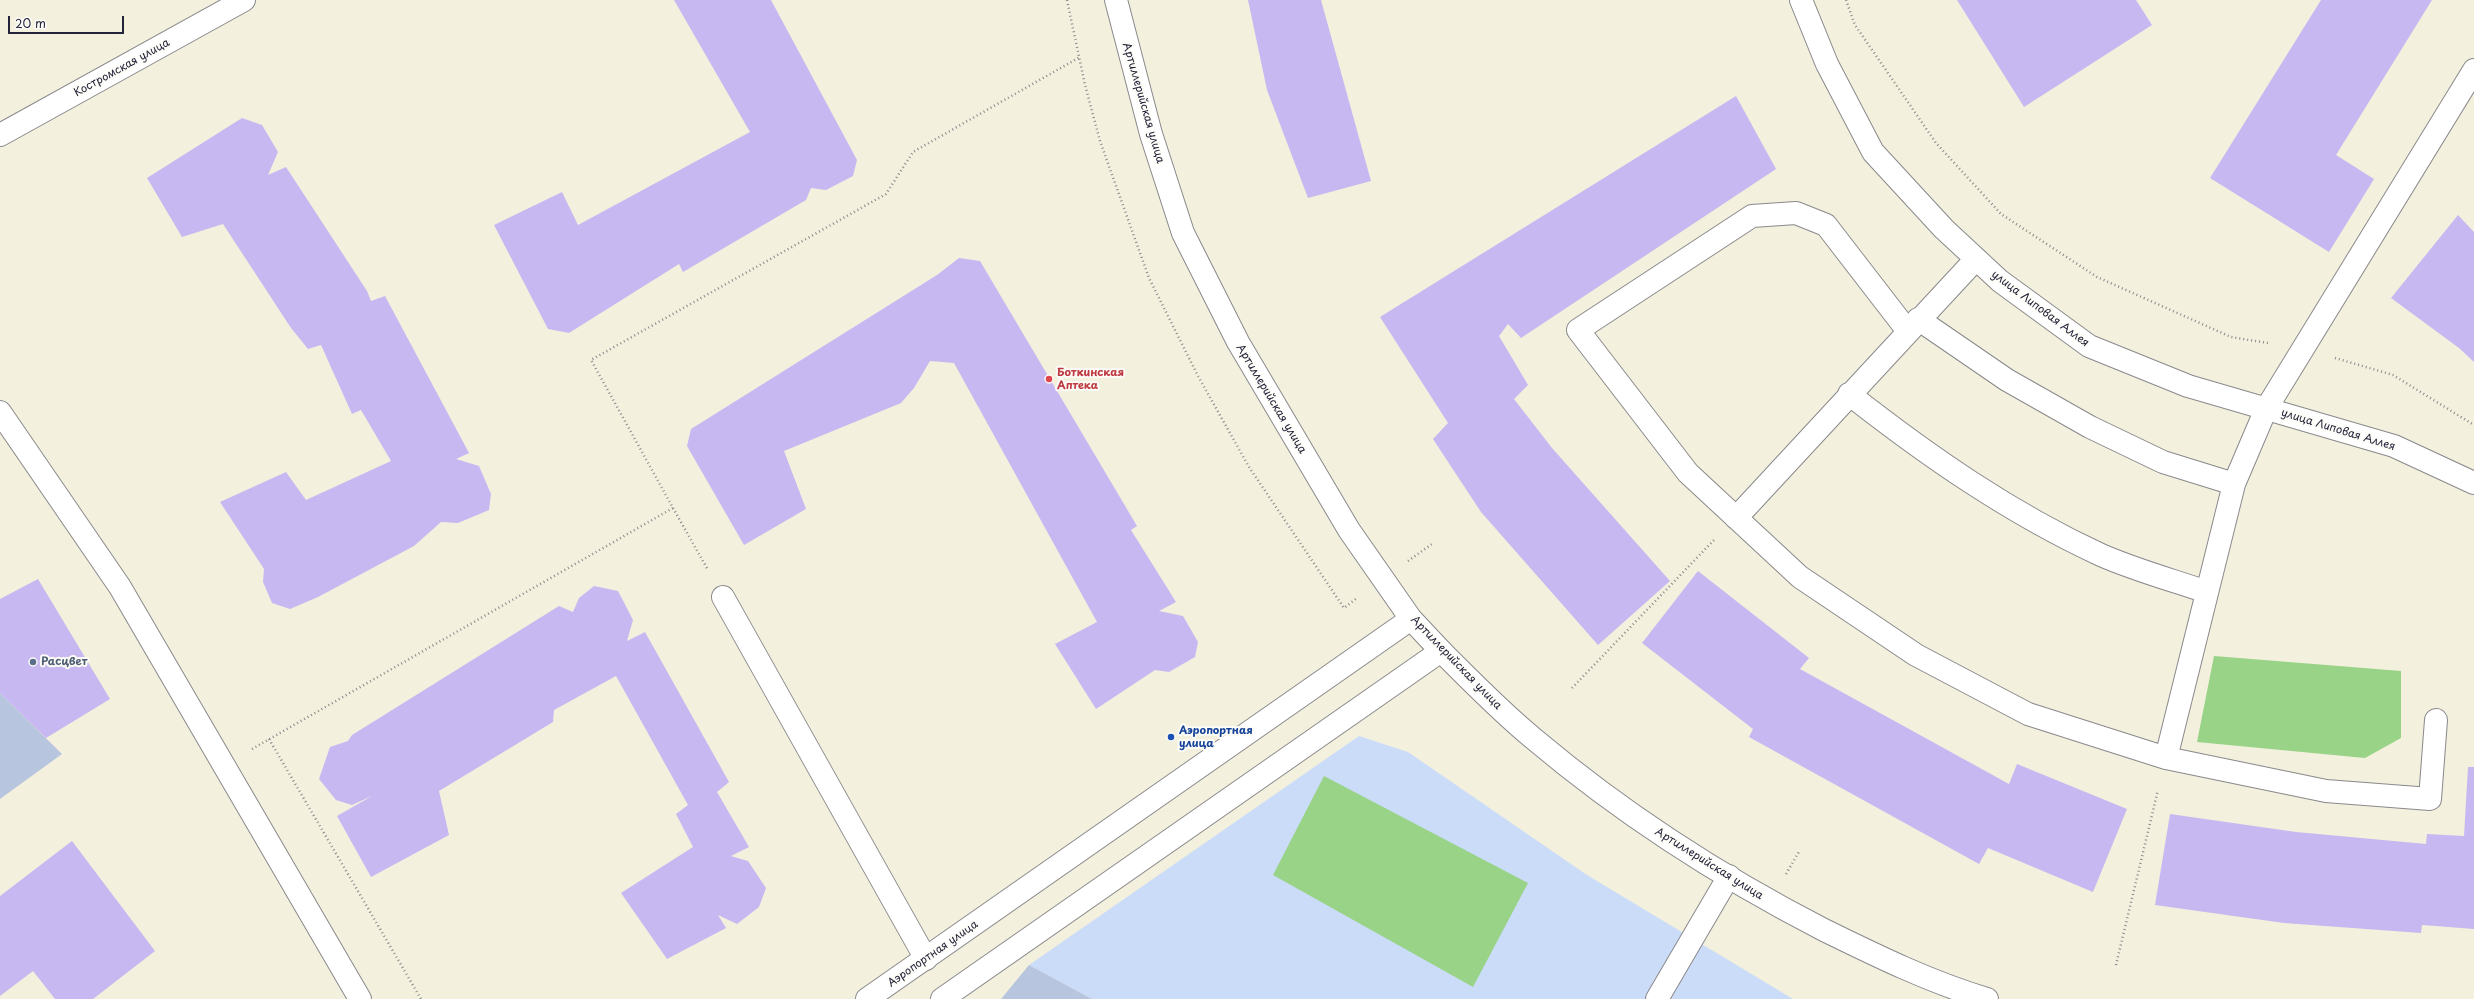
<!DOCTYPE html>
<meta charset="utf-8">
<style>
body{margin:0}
#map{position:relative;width:2474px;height:999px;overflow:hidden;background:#f3f0dd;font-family:"Playpen Sans",sans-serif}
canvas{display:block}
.scale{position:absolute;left:8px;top:16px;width:116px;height:18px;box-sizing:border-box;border:2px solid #22223b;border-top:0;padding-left:5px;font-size:12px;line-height:14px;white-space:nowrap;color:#22223b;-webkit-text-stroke:3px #fdfcf7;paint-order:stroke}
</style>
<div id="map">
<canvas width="2474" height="999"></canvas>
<div class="scale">20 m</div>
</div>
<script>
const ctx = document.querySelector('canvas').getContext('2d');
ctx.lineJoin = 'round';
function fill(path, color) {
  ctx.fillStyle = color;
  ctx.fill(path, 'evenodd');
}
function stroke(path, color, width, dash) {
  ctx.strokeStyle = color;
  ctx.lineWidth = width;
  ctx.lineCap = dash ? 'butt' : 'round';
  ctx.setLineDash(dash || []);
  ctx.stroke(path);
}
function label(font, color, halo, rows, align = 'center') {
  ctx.font = font + ' "Playpen Sans",sans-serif';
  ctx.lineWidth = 4;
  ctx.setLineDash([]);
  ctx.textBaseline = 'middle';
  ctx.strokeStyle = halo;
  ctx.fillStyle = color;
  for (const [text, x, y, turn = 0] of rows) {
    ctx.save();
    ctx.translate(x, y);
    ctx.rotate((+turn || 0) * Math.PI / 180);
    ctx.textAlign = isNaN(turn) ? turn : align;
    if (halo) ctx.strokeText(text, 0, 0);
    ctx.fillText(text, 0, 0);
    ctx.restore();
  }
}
fill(new Path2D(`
 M1359,736l49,16 179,123 206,124h-701l-63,-34z`), '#cbdcf9');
fill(new Path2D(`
 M0,693l62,61 -62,45z
 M1029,965l63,34h-91z`), '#b7c5de');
fill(new Path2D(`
 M2214,656l187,15v67l-36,20 -168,-16z
 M1324,776l204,107 -55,104 -200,-112z`), '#98d387');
fill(new Path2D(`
 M674,0h97l86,160 -4,16 -27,14 -15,-2 -5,12 -123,72 -4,-8 -110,69 -21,-4 -54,-104 68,-33 16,33 172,-93z
 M1248,0h73l50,181 -63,17 -41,-108z
 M1957,0h179l16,25 -128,82z
 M2321,0h111l-96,155 38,24 -45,73 -119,-74z
 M1736,96l40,73 -255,169 -13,-14 -9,12 29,49 -14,14 38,49 118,133 -72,64 -117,-133 -48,-73 15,-16 -68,-106z
 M242,118l20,7 16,27 -10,23 18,-8 81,124 4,10 14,-5 84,157 -13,6 23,7 12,28 -2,16 -31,13 -17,-1 -27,24 -96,51 -28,12 -18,-6 -9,-21 1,-13 -44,-67 66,-30 20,28 85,-39 -30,-51 -9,4 -31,-69 -13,4 -17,-21 -68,-104 -41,13 -35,-59z
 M2458,215l16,17v130l-15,-14 -68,-50z
 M959,258l21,3 157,265 -6,4 45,72 -17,9 24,5 15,26 -3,15 -26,15 -14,-2 -59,39 -41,-65 42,-22 -143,-259 -24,-2 -16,27 -13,15 -117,48 22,58 -62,36 -57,-99 4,-17 246,-154z
 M1698,571l111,87 -9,11 209,115 8,-20 110,45 -34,83 -105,-44 -9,16 -230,-127 4,-8 -111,-86z
 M38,579l72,120 -64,39 -46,-45v-94z
 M594,586l24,5 15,29 -6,21 18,-9 84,150 -12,10 32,55 -18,9 17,5 18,27 -7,19 -22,17 -19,-9 8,13 -59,31 -46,-66 72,-46 -17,-33 12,-9 -72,-129 -62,34 -1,12 -114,69 10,44 -78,42 -34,-61 35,-20 -20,9 -16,-5 -17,-21 11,-32 18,-6 4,-6 207,-129 14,6 6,-14z
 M2468,767h6v162l-52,-4 -1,8 -137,-10 -129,-18 15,-91 126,18 130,12 1,-10 37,2z
 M72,841l83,110 -62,48h-38l-22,-28 -33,25v-100z`), '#c7b8f2');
const service = new Path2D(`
 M1918,319l89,61 83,47 73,35 71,22
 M1907,330l-81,-105 -30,-12 -44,3 -174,114 110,143 112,104 116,78 112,59 138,44 68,-274 32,-75 208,-339
 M1849,394c79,62 161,119 252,161 34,15 71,25 106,37
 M1736,518l240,-259
 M723,597l203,362
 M2166,758l160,33 104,8 6,-79
 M1657,999l72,-123`);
const minor = new Path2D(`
 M1801,0l26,64 46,88 71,77 56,52 89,65 99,40 206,60 80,37
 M0,135l244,-135
 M0,412l120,175 240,412
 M1441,651c30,30 60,61 93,88 89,75 187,138 290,191 53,26 106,52 163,69`);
const secondary = new Path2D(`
 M867,999l544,-380
 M942,999l499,-348 -30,-32 -62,-89 -111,-188 -55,-109 -32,-99 -35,-134`);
stroke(service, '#8a898c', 24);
stroke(minor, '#8a898c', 24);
stroke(secondary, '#8a898c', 24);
stroke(new Path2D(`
 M1067,0l18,85 15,56 49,137 49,98 51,91 95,141 13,-10
 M1846,0l9,25 81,118 65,71 96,63 134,60 37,6
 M2335,358l58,17 81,50
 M673,508l35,62
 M1408,561l24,-17
 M1572,688l142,-148
 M269,739l152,260
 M252,749l421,-241 -82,-148 295,-166 27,-42 167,-95
 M1786,874l14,-24
 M2116,965l42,-175`), '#8a898c', 2.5, [1, 3]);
stroke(service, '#fff', 22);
stroke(minor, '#fff', 22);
stroke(secondary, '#fff', 22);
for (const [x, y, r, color] of [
 [1049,379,4,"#e0444e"],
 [33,662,4,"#5c6f8a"],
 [1171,737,4,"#1a4fb4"]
]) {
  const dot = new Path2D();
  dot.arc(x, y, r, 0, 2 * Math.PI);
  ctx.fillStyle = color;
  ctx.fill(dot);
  stroke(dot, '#fdfcf7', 1.5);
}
label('11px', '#22223b', '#fdfcf7', [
 ["Костромская улица",122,68,-29],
 ["Артиллерийская улица",1143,103,74],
 ["улица Липовая Аллея",2040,309,37],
 ["Артиллерийская улица",1271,399,59],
 ["улица Липовая Аллея",2338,430,17],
 ["Артиллерийская улица",1456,663,46],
 ["Артиллерийская улица",1709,864,32],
 ["Аэропортная улица",933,954,-35]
]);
label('bold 11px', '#be3a42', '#fdfcf7', [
 ["Боткинская",1057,373],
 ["Аптека",1057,386]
], 'left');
label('bold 11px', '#4e5e75', '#fdfcf7', [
 ["Расцвет",41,662]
], 'left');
label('bold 11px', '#164399', '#fdfcf7', [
 ["Аэропортная",1179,731],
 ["улица",1179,744]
], 'left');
</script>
